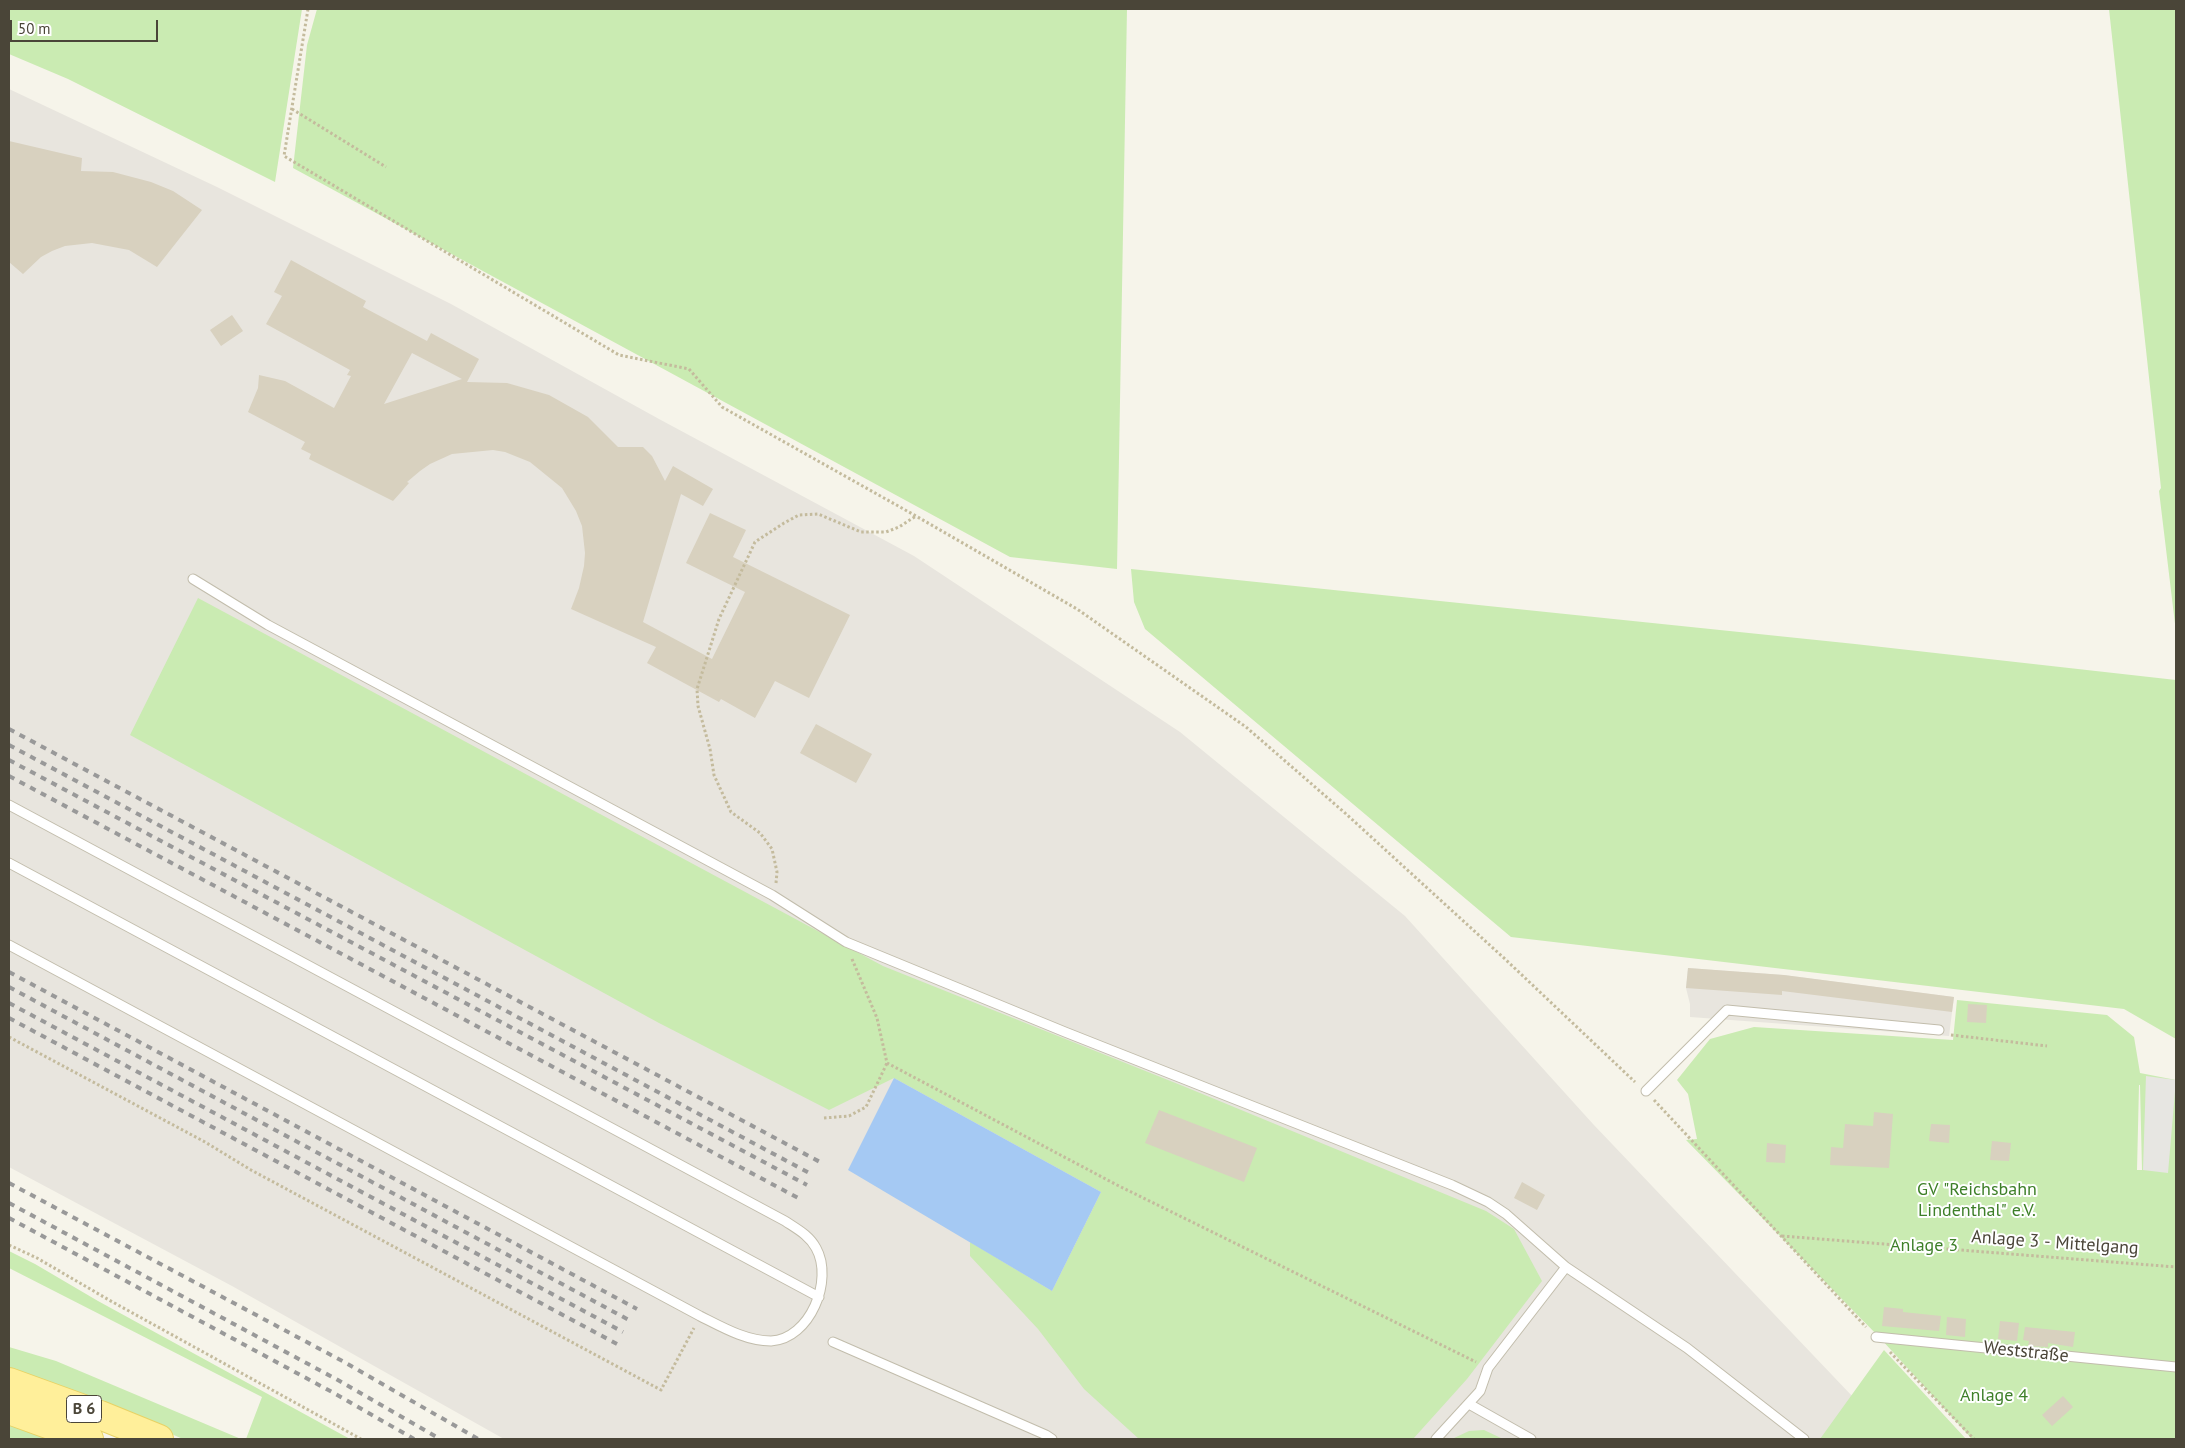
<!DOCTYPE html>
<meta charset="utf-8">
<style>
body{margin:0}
#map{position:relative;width:2185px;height:1448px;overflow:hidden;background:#f6f4ea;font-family:"PT Sans",sans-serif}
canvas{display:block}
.frame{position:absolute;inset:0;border:10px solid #4a4538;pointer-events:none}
.scale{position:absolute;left:10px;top:20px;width:148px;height:22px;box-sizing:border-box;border:2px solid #4a4538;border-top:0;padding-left:6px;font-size:15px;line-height:18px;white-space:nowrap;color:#4a4538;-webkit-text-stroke:4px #fff;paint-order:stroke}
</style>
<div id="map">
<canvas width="2185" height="1448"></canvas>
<div class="frame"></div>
<div class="scale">50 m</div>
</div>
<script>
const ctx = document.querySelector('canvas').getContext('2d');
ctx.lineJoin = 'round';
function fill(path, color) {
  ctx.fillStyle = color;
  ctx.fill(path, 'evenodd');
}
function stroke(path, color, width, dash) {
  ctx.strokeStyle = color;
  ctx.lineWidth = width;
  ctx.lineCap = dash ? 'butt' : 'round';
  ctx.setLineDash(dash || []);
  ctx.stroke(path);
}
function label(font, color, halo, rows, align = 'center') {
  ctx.font = font + ' "PT Sans",sans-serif';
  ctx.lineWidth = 4;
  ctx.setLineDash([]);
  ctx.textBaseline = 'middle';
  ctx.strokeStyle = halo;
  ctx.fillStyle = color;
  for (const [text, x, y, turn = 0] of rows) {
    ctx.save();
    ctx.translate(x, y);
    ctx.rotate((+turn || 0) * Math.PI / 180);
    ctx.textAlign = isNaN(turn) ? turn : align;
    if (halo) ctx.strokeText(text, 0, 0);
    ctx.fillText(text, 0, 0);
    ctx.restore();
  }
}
fill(new Path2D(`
 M9,89l208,98 234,117 208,115 255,137 266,176 225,184 188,208 300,315h-1389l-272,-153 -223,-119z
 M1688,968l96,7 170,22 -5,39 -259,-19v-13l-4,-16z`), '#e8e5de');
fill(new Path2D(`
 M9,9h293l-27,173 -207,-103 -59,-25z
 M317,9h810l-10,560 -107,-12 -717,-389 14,-123z
 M2109,9h67v623l-17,-141 2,-3z
 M1131,569l724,75 321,36v359l-52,-30 -613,-72 -366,-308 -11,-27z
 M198,598l685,368 300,120 303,125 28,18 28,52 -75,98 -54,60h-274l-55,-50 -46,-60 -68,-73v-14l82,49 49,-99 -207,-114 -65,32 -170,-87 -529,-288z
 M1957,1000l150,15 27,22 6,36 36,7v359h-204l-91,-100 -195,-199 11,-1 -9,-45 -11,-14 33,-41 44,-12 199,13zM2139,1085h1l2,85h-5z
 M9,1251l26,13 63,37 252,138h-104l16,-42 -253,-129z
 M9,1347l47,14 185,78h-58l-86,-37 -88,-31z
 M1884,1350l82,89h-146z
 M9,1425l40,14h-40z
 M1484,1430l19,9h-51l17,-8z`), '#caebb2');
fill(new Path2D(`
 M2146,1076l30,4 -8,93 -25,-3z`), '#e7e6e2');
fill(new Path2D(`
 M894,1078l207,114 -49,99 -204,-121z`), '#a5c9f3');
fill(new Path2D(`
 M9,141l73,17 -1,13 32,1 38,10 22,9 29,19 -45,57 -28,-17 -37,-7 -27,3 -13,5 -11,6 -18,17 -14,-12z
 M291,260l75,41 -3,6 64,34 4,-8 48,26 -12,23 40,1 42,12 39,22 30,30h25l9,9 13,25 8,-15 40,23 -10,17 -22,-12 -38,128 69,37 33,-67 -59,-29 24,-50 36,17 -13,27 117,58 -41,83 -34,-17 -20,37 -34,-19 -2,3 -72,-39 9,-16 -85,-38 8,-21 5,-22 1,-13 -3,-27 -6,-15 -14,-23 -32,-26 -25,-10 -12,-2 -41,4 -22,10 -10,7 -13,11 2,1 -16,18 -84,-42 2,-5 -10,-5 4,-7 -57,-30 10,-24 1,-13 26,6 49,27 17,-32 -4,-1 3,-5 -84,-46 16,-28 -8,-4zM412,353l50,26 -78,25z
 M232,315l11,16 -22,15 -11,-16z
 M816,724l56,30 -16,29 -56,-30z
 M1688,968l96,7 170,22 -2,15 -170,-21v4l-96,-7z
 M1968,1004l19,1 -1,18 -19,-1z
 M1159,1110l98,38 -13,34 -99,-39z
 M1874,1112l19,2 -4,54 -59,-3 1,-18 12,1 2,-24 28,2z
 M1931,1124l19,1 -1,18 -20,-2z
 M1992,1141l19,2 -2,18 -19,-1z
 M1767,1143l19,2 -1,18 -19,-1z
 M1522,1182l23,13 -8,15 -23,-12z
 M1884,1307l19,2v3l38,4 -2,15 -57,-5z
 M1947,1317l19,2 -1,18 -19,-2z
 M2000,1321l19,2 -2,18 -19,-2z
 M2025,1327l50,5 -2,15 -25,-4v4l-20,-1 1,-5 -6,-1z
 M2063,1396l10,11 -21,19 -10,-11z`), '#d8d1bf');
const service = new Path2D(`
 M193,579l75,46 504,270 74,47 219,90 387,153 36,17 18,12 60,53 121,81 117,91
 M9,805l776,416c12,8 24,14 31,27 18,32 -6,91 -45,93 -25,0 -49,-14 -71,-25l-691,-371
 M9,863l810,434
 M1646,1091l81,-81 212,20
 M1876,1337l300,30
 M833,1342l213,93 6,4
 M1469,1404l62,35
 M1436,1439l44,-48 8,-23 78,-101`);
const primary = new Path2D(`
 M9,1382l91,33 59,24
 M9,1410l80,29`);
stroke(service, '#c2bdac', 11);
stroke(primary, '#e8d265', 30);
stroke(new Path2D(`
 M308,9l-24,147 335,199 70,14 33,38 194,109 161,93 169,118 99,86 160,146 130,123
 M292,109l94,58
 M776,883l1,-11 -5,-23 -12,-16 -29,-21 -17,-37 -4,-26 -12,-43 -1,-17 22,-70 36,-77 29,-19 15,-8 19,-1 43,18h25l13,-5 17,-11
 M852,959l25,59 10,45 230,122 359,177
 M1951,1035l96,11
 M9,1037l196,105 46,28 410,220 33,-62
 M1654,1100l212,227
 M824,1118l25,-2 17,-9 21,-44
 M1782,1236l394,31
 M9,1245l28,13 72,42 252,139
 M1890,1352l84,87`), '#c4bb9d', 3, [2.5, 2.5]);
stroke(service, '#fff', 9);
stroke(primary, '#ffef9a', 28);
stroke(new Path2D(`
 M9,729l811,433
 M9,745l804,430
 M9,760l798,425
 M9,776l791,423
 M9,972l628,337
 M9,987l620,333
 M9,1003l614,329
 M9,1018l608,326
 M9,1183l337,180 132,76
 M9,1203l327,176 104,60
 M9,1218l323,174 82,47`), '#999', 4, [6, 6]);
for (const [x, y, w] of [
 [84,1409,35]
]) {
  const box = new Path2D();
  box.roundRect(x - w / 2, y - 13.5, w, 27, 4);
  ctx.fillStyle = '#fff';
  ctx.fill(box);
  stroke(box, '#4a4538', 1);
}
label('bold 16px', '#4a4538', null, [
 ["B 6",84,1409]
]);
label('18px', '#3d7f28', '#fff', [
 ["GV \"Reichsbahn",1977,1190],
 ["Lindenthal\" e.V.",1977,1211],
 ["Anlage 3",1924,1246],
 ["Anlage 4",1994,1396]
]);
label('18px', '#4a4538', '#fff', [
 ["Anlage 3 - Mittelgang",2055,1243,4],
 ["Weststraße",2026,1352,6]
]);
</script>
